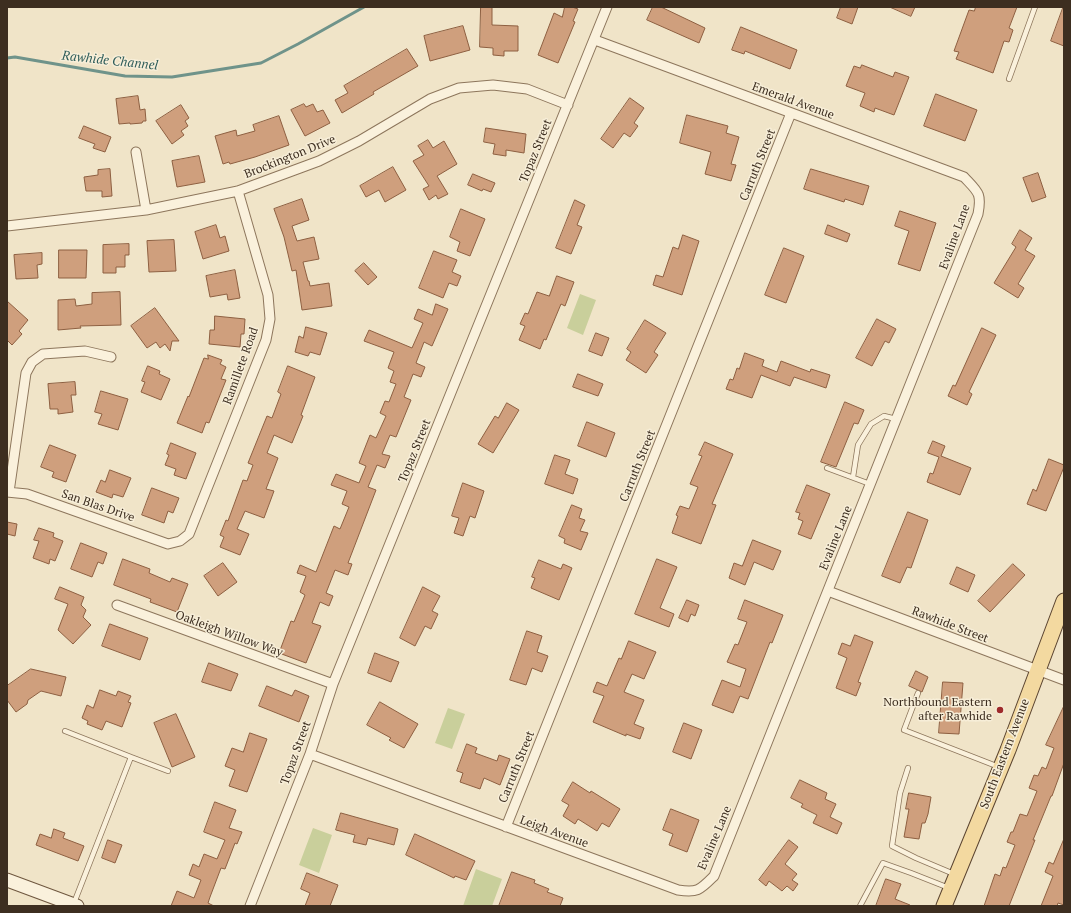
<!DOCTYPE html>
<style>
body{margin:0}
#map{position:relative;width:1071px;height:913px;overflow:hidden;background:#f0e4c8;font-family:"PT Serif",serif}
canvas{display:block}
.frame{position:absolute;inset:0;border:8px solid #3d2e20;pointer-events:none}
</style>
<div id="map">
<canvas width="1071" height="913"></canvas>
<div class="frame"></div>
</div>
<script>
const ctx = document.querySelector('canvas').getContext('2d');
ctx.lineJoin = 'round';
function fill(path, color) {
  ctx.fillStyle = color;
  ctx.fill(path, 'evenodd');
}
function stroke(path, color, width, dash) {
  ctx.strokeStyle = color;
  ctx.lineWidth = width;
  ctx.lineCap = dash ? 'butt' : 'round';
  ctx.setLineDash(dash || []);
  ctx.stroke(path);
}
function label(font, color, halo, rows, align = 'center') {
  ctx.font = font + ' "PT Serif",serif';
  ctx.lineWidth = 3;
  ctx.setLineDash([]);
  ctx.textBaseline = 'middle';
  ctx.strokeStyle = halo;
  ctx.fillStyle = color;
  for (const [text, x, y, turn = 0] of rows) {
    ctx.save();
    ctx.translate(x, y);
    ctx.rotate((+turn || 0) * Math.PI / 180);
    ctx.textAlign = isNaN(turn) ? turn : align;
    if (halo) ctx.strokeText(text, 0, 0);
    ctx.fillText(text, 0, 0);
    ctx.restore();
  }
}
fill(new Path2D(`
 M580,294l16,6 -13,35 -16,-7z
 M448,708l17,6 -13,35 -17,-6z
 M313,828l19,7 -13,38 -20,-8z
 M476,869l26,10 -10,27h-29z`), '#c9cf9b');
stroke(new Path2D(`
 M7,58l8,-1 110,19 47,1 89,-14 37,-19 66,-37`), '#6f938a', 3);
const building = new Path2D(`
 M481,7h11v18l26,1v25h-14v5l-11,-1v-7l-13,-1z
 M565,7h7l6,2 -5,12 2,1 -17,41 -20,-8 16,-42 8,4z
 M653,7h8l44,21 -6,15 -52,-23z
 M841,7h17l-6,17 -15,-6z
 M890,7h25l-4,9z
 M976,7h41l-8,21 4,2 -4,12 -5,-1 -11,32 -37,-14 3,-7 -5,-1 15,-41 5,1z
 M1063,8l1,1v37l-13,-5z
 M463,26l7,24 -40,11 -6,-25z
 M741,27l56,23 -7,19 -45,-18 -1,3 -12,-4z
 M407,49l11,17 -45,26 1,2 -32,19 -7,-13 13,-7 -4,-7z
 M862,65l31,12 2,-5 14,5 -15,38 -19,-7 -1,4 -14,-6 5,-13 -19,-7 8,-20 6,2z
 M936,94l41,16 -12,31 -41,-15z
 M138,96l2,14 5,-1 1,12h-3l-1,2 -12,1v-1l-11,1 -3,-25z
 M630,98l14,10 -10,15 4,3 -8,11 -6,-4 -11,15 -12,-9z
 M304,104l2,3 7,-3 4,8 6,-2 7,13 -25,13 -14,-26z
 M181,105l8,13 -4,3 3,5 -7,5 3,4 -12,9 -16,-23z
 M687,115l41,11 -2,7 13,4 -8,27 5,1 -5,16 -26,-7 6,-22 -31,-9z
 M279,116l10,29 -34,12 -25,7 -1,-2 -6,2 -8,-28 21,-6 1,6 18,-5 -2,-6z
 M84,126l27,11 -6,15 -12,-4 2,-4 -16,-6z
 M486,128l40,6 -2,19 -18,-3v6l-13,-2 2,-10 -11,-2z
 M428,140l5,8 11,-7 13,23 -20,12 11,18 -10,5 -2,-4 -7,5 -6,-11 6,-3 -16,-25 11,-6 -6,-9z
 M199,156l6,26 -28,5 -5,-26z
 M393,167l13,23 -21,12 -6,-12 -13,7 -6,-11z
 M110,169l2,27 -10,1v-6h-16l-2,-14 14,-2v-5z
 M811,169l58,17 -6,19 -18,-6 -1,3 -40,-13z
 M1038,173l8,24 -14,5 -9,-24z
 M473,174l22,9 -4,9 -8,-3 -1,2 -14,-6z
 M302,199l7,21 -17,6 5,15 17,-4 5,22 -16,3 5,19h1l1,5 19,-3 3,23 -30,4 -6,-40 -4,1 -8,-34 -10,-28z
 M575,200l10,5 -8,20 5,2 -11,27 -15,-6z
 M461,209l24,10 -15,37 -13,-5 3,-9 -10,-5z
 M900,211l36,12 -16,48 -22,-7 11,-33 -14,-5z
 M216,225l4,13 5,-2 4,15 -26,8 -8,-27z
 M828,225l22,9 -3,8 -22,-8z
 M1020,230l12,8 -7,12 10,6 -17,28 6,4 -6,10 -24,-15 22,-36 -4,-3z
 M683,235l16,6 -17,54 -29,-10 3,-10 7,2 10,-30 5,2z
 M174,240l2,31 -27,1 -2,-31z
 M129,244v11h-4v12h-9v6h-13v-28z
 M784,248l20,8 -18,47 -21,-8z
 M59,250h28l-1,28h-27z
 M434,251l23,9 -5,12 9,4 -4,10 -8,-3 -6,15 -24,-10z
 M42,253v11l-5,1 1,13 -22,1 -2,-24z
 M364,263l13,14 -9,8 -13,-14z
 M235,270l5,28 -12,2 -1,-6 -17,3 -4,-21z
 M557,276l17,6 -9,24 -4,-2 -15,36 -2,-1 -4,10 -21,-9 6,-14 -5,-2 5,-11 3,1 9,-22 12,4z
 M120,292l1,33 -41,1 1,2 -23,2v-30l17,-1 1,7 16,-2v-11z
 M7,301l21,19 -9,11 3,3 -10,11 -5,-5z
 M436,304l12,5 -16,37 -8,-4 -8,21 9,4 -4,10 -8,-3 -9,23 7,3 -15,37 -6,-2 -8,19 8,2 -5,12 -8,-3 -9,22 8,3 -28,73 4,1 -4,11 -13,-5 -9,23 7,3 -4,10 -9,-4 -8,21 9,3 -15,37 -27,-10 12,-32 3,1 11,-27 -5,-3 6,-16 -9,-3 3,-8 16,7 18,-46 6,3 9,-22 -7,-3 5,-13 -16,-6 5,-11 23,9 7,-17 -7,-3 11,-28 6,3 10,-22 -6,-3 5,-12 4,1 7,-18 -6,-2 4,-11 -6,-3 6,-16 -30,-11 5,-11 43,18 11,-25 -9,-4 4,-10 14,6z
 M155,308l24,33h-7l-2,10 -5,-7 -5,4 -4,-6 -9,6 -16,-22z
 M215,316l30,3 -1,15h-3l-1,13 -31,-3 1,-14h4z
 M877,319l19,10 -7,14 -4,-2 -13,25 -16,-8z
 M645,320l21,13 -12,19 4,3 -12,18 -20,-13 5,-8 -4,-3z
 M306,327l21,6 -7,22 -10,-3 -2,4 -13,-4 4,-16 4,2z
 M982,328l14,7 -27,57 3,2 -5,11 -19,-9 5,-11 2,1z
 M596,333l13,5 -7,18 -13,-5z
 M745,353l19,7 -2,6 15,6 4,-11 29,11 1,-3 19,6 -4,13 -32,-11 -4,9 -29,-11 -9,23 -26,-9 4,-10 3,1 4,-12 2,1z
 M208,355l14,5 -2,4 6,3 -5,12 5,1 -17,43 -3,-1 -4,11 -25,-10 11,-27 1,1 15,-39 4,1z
 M148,366l12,5 -1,3 11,5 -9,21 -20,-8 4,-10 -3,-1z
 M288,366l27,11 -14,38 2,1 -11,27 -18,-8 -7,18 11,5 -12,31 8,2 -10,27 -19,-7 -8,18 12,5 -9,21 -20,-8 4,-10 -4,-2 6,-15 2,1 15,-41 4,1 6,-16 -5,-2 19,-47 5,2 9,-24 -3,-2z
 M578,374l25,10 -5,12 -25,-9z
 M75,382l1,13h-5l2,17 -15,2v-5h-8l-2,-25z
 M101,391l27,8 -10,31 -20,-6 4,-10 -7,-2z
 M845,402l19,8 -6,14 -4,-1 -18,44 -15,-5z
 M507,403l12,7 -26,43 -15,-9 17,-28 3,2z
 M587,422l28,11 -9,24 -28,-11z
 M933,441l12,5 -4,10 30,12 -11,27 -33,-13 3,-9 3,1 6,-17 -11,-4z
 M705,442l28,12 -21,50 4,1 -15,39 -29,-11 6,-17 -2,-1 4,-9 9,3 9,-22 -8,-3 12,-28 -3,-1z
 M171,443l25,10 -10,26 -12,-4 2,-6 -11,-4 4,-10 -2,-1z
 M50,445l26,10 -10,27 -14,-5 2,-5 -13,-5z
 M555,455l15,5 -5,14 13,5 -5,15 -28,-10z
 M1049,459l15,6v2l-18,44 -19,-7 6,-15 3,2z
 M110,470l21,8 -8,19 -10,-3 -1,4 -16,-6 5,-12 4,2z
 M463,483l21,8 -9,27 -5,-2 -7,20 -9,-3 5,-15 -7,-2z
 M807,485l23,9 -19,45 -13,-5 5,-13 -5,-2 2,-6 -4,-1z
 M152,488l27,10 -6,15 -5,-2 -4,12 -22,-8z
 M572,505l10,4 -3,9 6,2 -5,11 8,2 -7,17 -17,-7 1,-4 -6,-3z
 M908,512l20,8 -17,48 -4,-1 -7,16 -18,-7z
 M7,522l10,2 -2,12 -8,-2z
 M39,528l15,5 -1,4 10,4 -8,20 -5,-2 -1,5 -16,-6 6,-17 -5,-1z
 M753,540l28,11 -8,19 -19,-8 -9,23 -16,-7 5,-15 8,3z
 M81,543l26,10 -4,11 -5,-2 -6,15 -21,-8z
 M123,559l27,10 -1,4 21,9 2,-4 16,6 -11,28 -27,-10 1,-3 -37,-14z
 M657,559l20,8 -17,41 14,6 -5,13 -34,-13z
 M539,560l22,9 2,-5 9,4 -13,32 -28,-12 4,-10 -3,-1z
 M223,563l14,19 -19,14 -14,-20z
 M1013,564l12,11 -35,37 -12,-11z
 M957,567l18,8 -7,17 -18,-8z
 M60,587l24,10 -3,8 5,5 -3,7 8,8 -18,19 -15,-14 10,-26 -13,-5z
 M423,587l17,9 -8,15 6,3 -7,15 -6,-3 -10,20 -15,-8z
 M687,600l12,5 -4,11 -4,-2 -3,8 -9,-4z
 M745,600l38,15 -11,28 -2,-1 -22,57 -8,-3 -7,17 -21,-8 10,-25 18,7 6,-18 -19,-7 8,-18 3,1 9,-23 -9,-3z
 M110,624l38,14 -8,22 -38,-14z
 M527,631l15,5 -5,16 11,4 -6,16 -10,-4 -6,17 -16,-5z
 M855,635l18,7 -15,40 3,1 -5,13 -20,-8 11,-30 -9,-4 4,-11 8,3z
 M629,641l27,11 -12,27 -12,-5 -8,18 20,8 -10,24 10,4 -4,11 -14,-5v2l-33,-14 11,-26 -11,-4 4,-10 10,4 12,-28 2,1z
 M375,653l24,9 -8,20 -23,-9z
 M209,663l29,11 -7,17 -29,-9z
 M31,669l35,8 -5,19 -20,-5 -13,9 -1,4 -11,8 -9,-12v-14z
 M916,671l12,6 -6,15 -13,-6z
 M943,682l20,1 -4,51 -20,-1z
 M267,686l25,10 3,-6 14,6 -10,26 -40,-16z
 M100,690l16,6 2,-5 13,5 -3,6 3,1 -9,24 -16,-6 -4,9 -15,-6 1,-3 -6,-3 5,-13 6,3z
 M380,702l38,22 -14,24 -15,-8 2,-2 -24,-13z
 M1064,706v57l-12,33h-1l-18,44h2l-26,66h-25l11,-32 5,2 3,-9 3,1 9,-23 -8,-3 4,-10h2l7,-18 7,2 10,-25 -8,-3 5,-13 4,1 4,-9 4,2 8,-21 -8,-3z
 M176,714l19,43 -23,10 -18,-44z
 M684,723l18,7 -11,29 -18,-7z
 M250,733l17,6 -20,53 -18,-6 6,-16 -10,-4 7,-18 11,4z
 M467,744l10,4 -2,5 22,8 2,-6 11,4 -10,26 -16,-7 -4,11 -20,-7 3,-9 -6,-2z
 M800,780l27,13 -2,6 11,5 -6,13 12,6 -5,11 -24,-11 4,-8 -16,-8 2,-3 -12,-6z
 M573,782l17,11 1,-2 29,18 -11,18 -7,-4 -5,8 -19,-12 -3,5 -12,-8 6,-11 -7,-4z
 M909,793l22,4 -3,17 -3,9h-3l-3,16 -15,-2 5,-28h-3z
 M215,802l21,8 -7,18 13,4 -5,12 -2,-1 -10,26 -4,-1 -11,29 -2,6 6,3h-43l6,-15 17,7 7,-18 -12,-5 4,-11 6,3 5,-13 13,5 8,-19 -21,-8z
 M671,809l28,11 -12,32 -18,-7 4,-11 -10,-4z
 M341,813l57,16 -4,16 -26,-7 -2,7 -13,-3 2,-7 -19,-5z
 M54,829l11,4 -2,5 21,8 -6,15 -42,-16 4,-11 11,4z
 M415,834l60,27 -9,19 -11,-4 -1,2 -48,-23z
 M1064,839v66l-6,-2 -1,3h-16l12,-30 -8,-4 4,-10 4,2z
 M108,840l14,5 -7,18 -13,-5z
 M789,840l9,7 -13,17 12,10 -5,6 6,4 -5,7 -6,-5 -5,5 -13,-10 -3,5 -7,-6z
 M512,872l23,8 -1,3 15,6 -2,3 16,6 -3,8h-61z
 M307,873l31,12 -8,21h-25l5,-13 -9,-4z
 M886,879l15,5 -6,15 15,6v1h-34z`);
fill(building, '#cf9f7d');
stroke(building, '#8d5f41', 1);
const lane = new Path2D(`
 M1009,79l26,-72
 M827,468l43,16
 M853,477l5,-32 13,-21 13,-8 12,3
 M918,693l-14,37 95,37
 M65,731l66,26 -57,146
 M131,757l37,14
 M908,768l-8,25 -8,53 24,12 38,16
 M860,906l23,-43 28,10 38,15`);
const street = new Path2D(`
 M136,152l10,58
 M7,226l139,-16 92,-19 81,-30 40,-20 71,-42 29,-11 34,-3 34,4 41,16
 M7,492l20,2 141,50 12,-3 9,-7 77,-194 4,-21 -2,-24 -30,-104
 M9,492l17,-119 6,-11 11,-8 42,-3 26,6
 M828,591l236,89
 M117,605l216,79
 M310,754l368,136c20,3 22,0 36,-14l264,-662c4,-21 0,-22 -14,-37l-369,-137
 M506,827l285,-714
 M250,906l60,-152 23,-70 274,-677`);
const secondary = new Path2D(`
 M7,880l70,26`);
const primary = new Path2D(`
 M944,906l64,-156 56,-149`);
stroke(lane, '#8d765c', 6);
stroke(street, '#8d765c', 11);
stroke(secondary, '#6f573f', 15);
stroke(primary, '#5b4430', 17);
stroke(lane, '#faf1dc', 4.5);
stroke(street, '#faf1dc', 9);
stroke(secondary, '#faf1dc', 13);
stroke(primary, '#f3d9a0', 15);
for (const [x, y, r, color] of [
 [1000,710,4,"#9e2a2b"]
]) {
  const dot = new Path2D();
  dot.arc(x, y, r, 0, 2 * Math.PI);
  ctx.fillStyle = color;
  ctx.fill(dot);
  stroke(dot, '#f7eed8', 1.5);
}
label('12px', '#3d2e20', '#f7eed8', [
 ["Emerald Avenue",793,101,20],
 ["Topaz Street",536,151,-68],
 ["Brockington Drive",290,157,-22],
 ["Carruth Street",758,165,-68],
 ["Evaline Lane",955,237,-70],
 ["Ramillete Road",241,366,-70],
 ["Topaz Street",415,451,-68],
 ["Carruth Street",638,466,-68],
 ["San Blas Drive",98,506,19],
 ["Evaline Lane",836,538,-68],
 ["Rawhide Street",950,625,21],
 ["Oakleigh Willow Way",229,634,20],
 ["Topaz Street",296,753,-70],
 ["South Eastern Avenue",1005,754,-69],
 ["Carruth Street",517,767,-68],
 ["Leigh Avenue",554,832,20],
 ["Evaline Lane",715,838,-67]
]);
label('12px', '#3d2e20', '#f7eed8', [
 ["Northbound Eastern",992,703],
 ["after Rawhide",992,717]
], 'right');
label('italic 13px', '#2f5d5a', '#f7eed8', [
 ["Rawhide Channel",110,61,6]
]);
</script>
